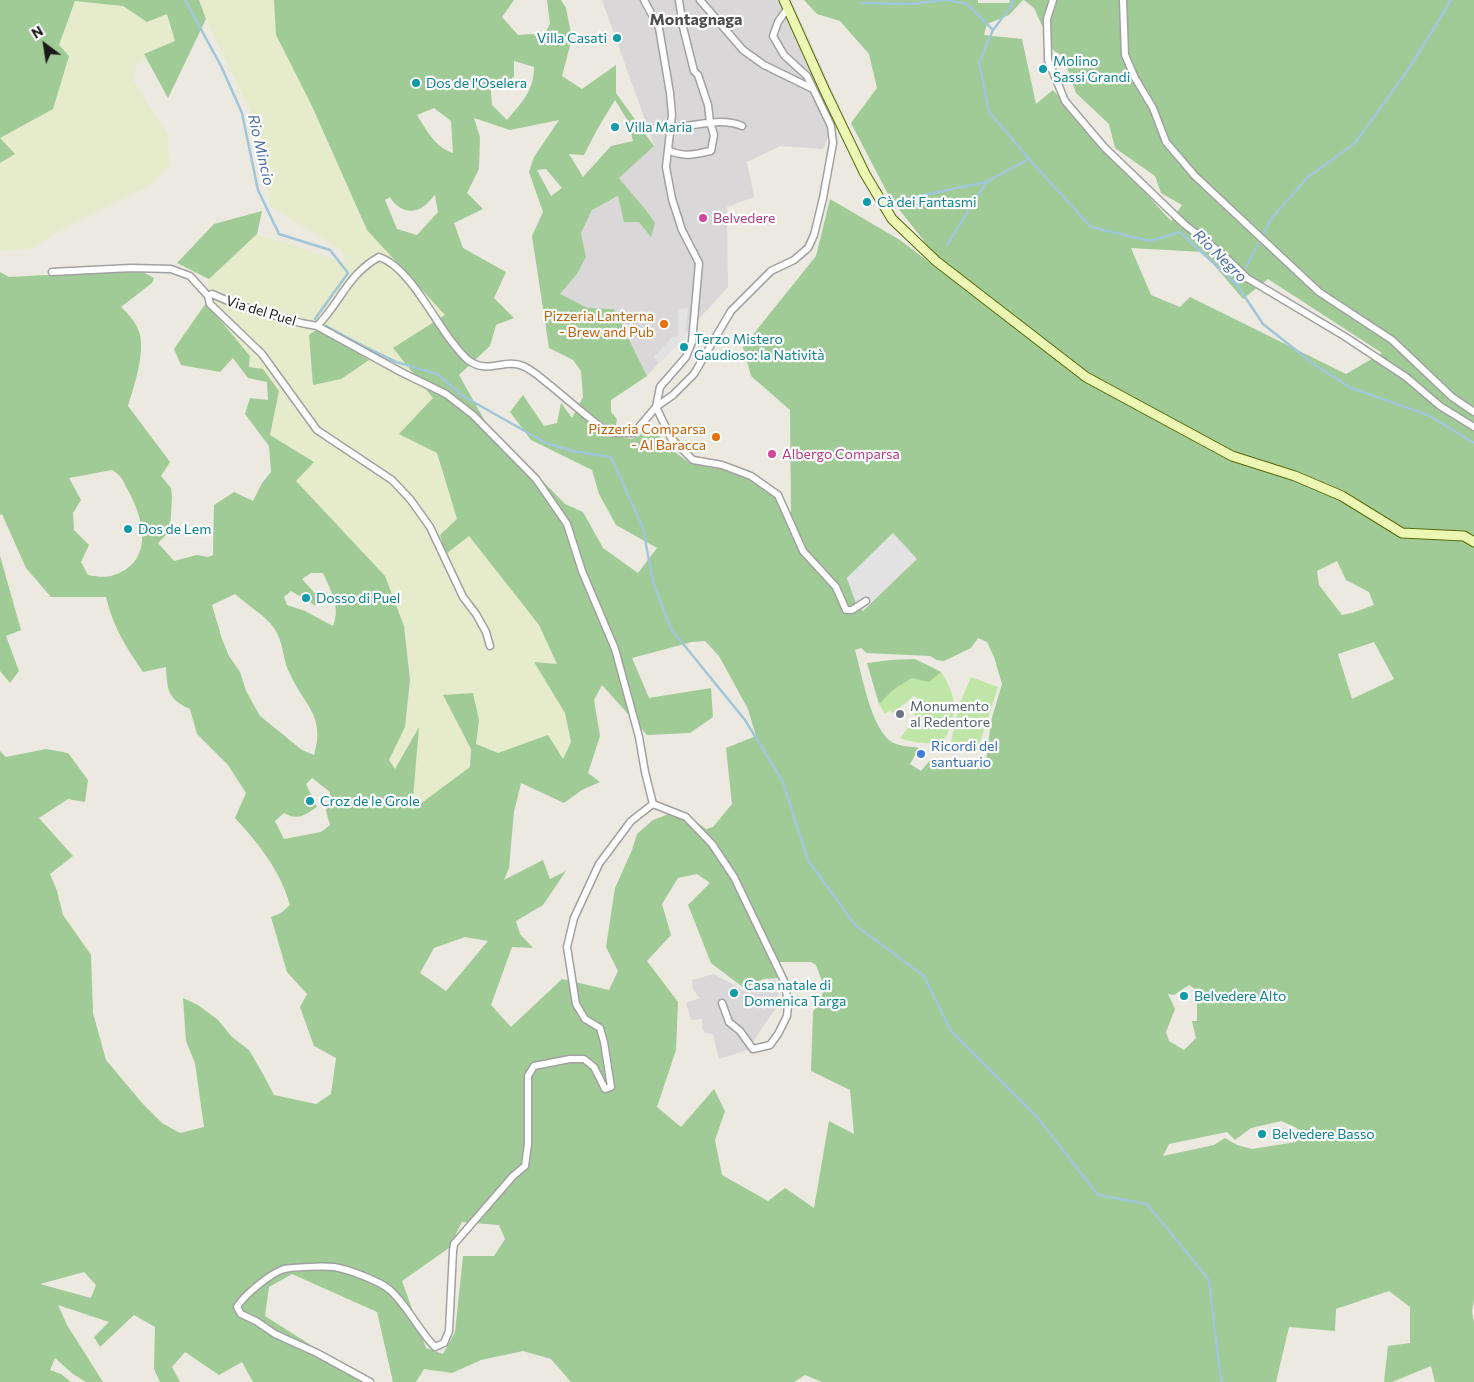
<!DOCTYPE html>
<meta charset="utf-8">
<style>
body{margin:0}
#map{position:relative;width:1474px;height:1382px;overflow:hidden;background:#ece9e0;font-family:Commissioner,sans-serif}
canvas{display:block}
.north{position:absolute;left:20px;top:20px;width:50px;height:50px;-webkit-text-stroke:4px #fff;paint-order:stroke;rotate:329deg;font-size:14px;font-weight:700;line-height:20px;text-align:center;color:#1a1a1a}
.north::after{content:'';display:block;margin:auto;width:18px;height:22px;background:#1a1a1a;clip-path:polygon(50% 0,100% 100%,50% 72%,0 100%)}
</style>
<div id="map">
<canvas width="1474" height="1382"></canvas>
<div class="north">N</div>
</div>
<script>
const ctx = document.querySelector('canvas').getContext('2d');
ctx.lineJoin = 'round';
function fill(path, color) {
  ctx.fillStyle = color;
  ctx.fill(path, 'evenodd');
}
function stroke(path, color, width, dash) {
  ctx.strokeStyle = color;
  ctx.lineWidth = width;
  ctx.lineCap = dash ? 'butt' : 'round';
  ctx.setLineDash(dash || []);
  ctx.stroke(path);
}
function label(font, color, halo, rows, align = 'center') {
  ctx.font = font + ' Commissioner,sans-serif';
  ctx.lineWidth = 4.5;
  ctx.setLineDash([]);
  ctx.textBaseline = 'middle';
  ctx.strokeStyle = halo;
  ctx.fillStyle = color;
  for (const [text, x, y, turn = 0] of rows) {
    ctx.save();
    ctx.translate(x, y);
    ctx.rotate((+turn || 0) * Math.PI / 180);
    ctx.textAlign = isNaN(turn) ? turn : align;
    if (halo) ctx.strokeText(text, 0, 0);
    ctx.fillText(text, 0, 0);
    ctx.restore();
  }
}
fill(new Path2D(`
 M602,0h189l49,108 -17,41 -43,-3 -33,16 7,35 -27,10 1,80 -81,89 -33,-67 -26,-1 -28,-14 17,-20 9,-17 -5,-24 11,-23 27,-14 36,27 -9,-13 -27,-32 35,-33z
 M714,974l30,17 23,-1 1,-10h10l1,11 -3,17 -29,42 -28,9 -6,-25 -8,-1 -3,-5v-9l-11,1 -5,-17 14,-5 -7,-9 -1,-9z`), '#d9d7d7');
fill(new Path2D(`
 M199,0h75l2,35 35,69 56,126 79,86 -13,82 4,55 20,66 -11,35 23,-18 70,89 19,39 -24,-2 31,51 6,29 -8,17 -15,-24 -49,18 -23,-9 3,-24 -36,-25 28,54 -1,18 -59,44 7,-82 -23,40 -6,-9 16,-33 -1,-101 -19,-50 -90,-95 -25,-46 9,-44 -16,-22 -14,-2 1,-11 -44,-53 3,-24 48,-45 89,29 -4,-13 -71,-43 -15,-84 -50,-104z
 M75,1l48,5 24,16 20,-8 8,27 -31,13 2,5 -9,4 -5,15 35,56 3,32 -20,19 -93,47 -26,17 -31,2v-88l15,-9 -15,-16 59,-93z`), '#e5ebcb');
fill(new Path2D(`
 M941,672c5,6 13,24 13,32 1,12 -5,29 -11,37 -16,4 -28,2 -43,-3l17,-21 -3,-3 8,-7 -1,-3v-4l-7,-4 -21,17 -3,-3 -5,4 -6,-10 14,-14 19,-12 17,3z
 M971,677l27,10 -21,65 -27,-5 9,-41z`), '#bfe6a6');
fill(new Path2D(`
 M0,0h199l7,19 -38,79 -24,-44 31,-13 -8,-27 -20,8 -24,-16 -48,-5 -16,44 10,11 -16,53 -53,29 15,16 -15,9z
 M274,0h240l-12,17 16,18 15,-1 8,6 9,-16 -3,-24h14l5,8 6,30 -10,38 20,13 34,-24v28l38,53 -35,32 27,32 9,13 -4,14 -12,-15h-15l-6,-26 -26,14 -11,23 5,24 -9,17 -17,20 28,14 26,1 33,67 -36,24v12l6,7 -3,17 18,3 14,-8 15,6 11,13 19,14 44,8 27,15 29,26 -1,-103 -39,-34 -8,-29 73,-91 14,-57 70,41 184,141 146,80 64,19 45,20 62,37 61,4 12,6v752l-2,12 2,13v58h-39l-4,-16 -39,16h-8l4,-36 22,-3v-36l-21,-16 -53,18 -1,22 -46,-4 -13,55h-454l-17,-7 -11,7h-223l-20,-23 -28,-8 -42,9 -29,13 -28,-4 -8,13h-23l-16,-70 -85,-38 -23,13 -4,29 101,64v2h-113l-11,-20 -23,13 -34,-23 -13,15 8,15h-20l-6,-13 1,-42 -21,-12 -34,32 -6,-10 15,-15 -51,-17 9,20 36,57h-17l-13,-8 -18,-16 -5,12 11,4 10,8h-71v-631l6,6 40,-8 22,4 20,27 -3,22 -17,-3 -29,19 34,38 -23,18 7,17 6,24 28,40 2,58 13,47 37,44 19,19 18,10 24,-6 -9,-64 -9,-22 -3,-43 15,7 20,15 14,17 17,13 14,24 11,21 42,9 15,-10 5,-36 -22,-12 -14,-39 7,-13 -20,-22 -16,-55 10,-4 9,-8c-10,-35 -31,-61 -55,-87l11,-25 -18,-28 -31,-31 -7,-25c-22,-10 -23,-19 -24,-42l-23,5c-17,-25 -30,-45 -37,-75h-55l-25,-29 -24,-54 -2,1v-243l9,5 130,-7 15,8 -2,5 -31,24c6,6 14,14 17,22 9,20 -4,57 -10,77l42,56 -9,14 10,12 1,9 -2,34 -12,12 16,18 23,-6 11,2 5,-2 1,-50 20,-13 19,9 9,-18 9,-11 -2,-26 -24,-32 5,-16 18,2 -1,-18 -19,-4 -15,-20 -13,14 -39,-7 -7,-16 32,-46 44,53 -1,11 14,2 16,22 -9,44 44,27 -18,19 89,95 19,50 6,54 -5,47 -16,33 6,9 24,-42 -7,83 58,-43 1,-18 -28,-54 30,-2 6,27 -3,24 22,9 50,-18 15,24 8,-17 -6,-29 -31,-51 23,2 -18,-39 -70,-89 -23,18 -6,-19 17,-16 -20,-66 -38,-19 34,-36 -40,-50 52,-33 -78,-85 -56,-126 -35,-69zM514,61l20,6c0,24 -12,35 -27,53l-15,-15 -2,-23 6,-2 9,7 9,-11zM615,100l13,21 5,20 -22,5 -28,31 -14,-23 15,1 14,-27zM434,108l17,13 2,32c-18,-6 -26,-22 -36,-38zM474,118l36,12 49,-10 -25,37 -5,15 14,40 -11,24 17,112 24,12 8,11 2,26 -11,21 -11,-15 -4,20 -13,3 -21,-31 -13,17 21,28 61,30 7,24 17,31 41,23 -19,25 -35,-25 -20,-36 -18,-8 -79,-81 -27,-48 31,-29 6,-21 18,-7 -20,-20 12,-26 -43,-24 -9,-25 29,-14 -16,-16 12,-24 1,-32zM546,169l16,19 -11,8 -14,-26zM435,195l3,17 -21,23 -20,-6 -12,-29 5,-3c7,12 21,19 34,9 4,-3 8,-8 11,-11zM112,470c11,6 12,14 18,24 12,23 22,59 -5,76 -14,8 -22,8 -37,5l-7,-13 8,-17 -15,-15 -1,-17 8,-13 -12,-22zM893,533l-30,78 -7,-8 -9,-25zM1337,561l9,19 23,12 5,13 -22,8 -10,2 -23,-30 -2,-14zM311,573h12c8,18 18,34 10,53l-28,-15 -18,-6 -3,-8 7,-6 25,15 2,-9 -16,-18zM235,594c11,10 26,19 36,30 14,17 10,32 19,50 14,31 36,42 24,81l-12,-5 -42,-34 -14,-25 -6,-19 -11,-16 -7,-17 -10,-34zM978,638l9,4 7,15 8,27 -11,37 -5,41 -54,-4 -11,13 -11,-7 9,-16c-9,-2 -22,-1 -30,-8 -19,-17 -27,-65 -34,-90l6,-2 6,5 63,3 7,4 7,1 27,-13zM705,641l14,15 29,53 8,27 -30,12 6,56 -19,23 -7,2 -26,-19 -27,10 -16,14 -5,16 -17,38 -9,59 12,24 -9,19 -47,-11 -51,48 -20,-22 21,-58 21,1 -13,-14 -4,-13 27,-16 23,-34 -16,8 -7,-19 -39,20 5,-12 5,-56 7,-29 43,20 18,-13 18,-8 -12,-9 12,-37 -6,-36 8,-15 45,50 43,-2 23,-16 -2,-29 -62,10 -17,-40 60,-16zM1374,642l20,37 -42,20 -14,-45zM312,778l18,14 -4,19 4,14 -9,7 -37,7 -9,-18 9,-8c15,8 20,2 33,-6l-11,-23zM697,874l13,9 -22,22 23,58 33,25 20,-9 14,-1 -6,-16h39l5,3 9,24 -12,23 -2,59 39,19 4,44 -25,-13 -15,87 -29,-20 -17,13 -46,-26 -7,-35 10,-29 -11,-22 -33,38 -24,-20 19,-57 2,-48 -31,-41 24,-26 -9,-31 16,-26zM465,937l23,4 -42,50 -26,-18 14,-25zM1189,985l6,4 2,10v22h-5l4,17 -12,12 -15,-9 -3,-9 9,-23 -7,-15 6,1zM1281,1121l16,7 -1,14 -44,7 -15,-4 -12,-7 -11,7 -51,11 6,-12 58,-12 8,8 16,-12zM462,1222l37,3 6,14 -11,17h-31l-8,76 -12,22 -17,-6 -24,-67 47,-33zM84,1272l12,13 -5,13 -51,-14z
 M804,0h174v3h31l1,-3h13l-14,15 -22,9 -3,11 38,4 14,65 17,-14 118,131 11,-16 -21,-12 -6,-17 -40,-28 -6,-24 -33,-31 -9,-26 -1,-9 -13,-8 -19,-42 -10,-8h450v536l-9,-5 -61,-3 -60,-37 -47,-20 -63,-19 -145,-79 -150,-116 -7,-6 -42,-53 -39,-75 26,-35 -8,-34 -29,-33 -23,-7zM1131,248l72,4 40,47 25,-20 114,74 -36,21 -156,-77 -10,10 -29,-12z
 M262,211l-5,23 -48,45 -32,-16 37,-39z
 M317,329l52,31 -28,19 -28,6 -4,-50z
 M0,556l21,74 -15,6 13,35 -9,12 -10,-12z
 M915,659l26,13 -12,10 -17,-4 -19,12 -14,14 -12,-41 24,-3z`), '#a0ca96');
fill(new Path2D(`
 M688,308l-3,30 -25,25 -6,-6 18,-20 6,-1v-27z
 M893,533l24,26 -54,52 -7,-8 -9,-25z`), '#e2e2e2');
stroke(new Path2D(`
 M185,0l36,66 21,47 16,77 21,44 51,16 18,23 -33,46
 M948,0l19,4 26,26
 M1013,0l-1,5 -19,25 -14,32 10,50 49,57 53,58 59,14 30,-9 57,53 26,39 48,38 40,26 77,27 46,28
 M862,3l49,1 36,-4
 M905,199l81,-17 43,-23
 M947,245l39,-62
 M1237,285l34,-66 36,-41 48,-35 55,-76 41,-67
 M326,326l39,21 31,15 41,12 26,22 83,47 27,8 38,6 32,71 10,54 18,47 74,91 38,62 25,78 47,65 69,51 27,55 87,87 60,77 49,9 62,76 12,102`), '#a1c6d9', 2.5);
const street = new Path2D(`
 M644,0l15,28 11,65 2,22 -6,52 6,32 10,31 17,33 -7,79 -6,15 -26,30 -4,20 15,31 22,22 29,5 29,11 27,19 25,56 33,36 10,23h6l14,-9
 M700,0l43,50 21,15 49,24
 M1053,0l-6,19 1,41 17,41 39,46 80,77 37,29 26,25 97,58 62,41 34,29 34,21
 M1123,0l2,55 10,23 18,30 13,34 29,34 124,116 73,48 60,57 22,15
 M671,128c22,-2 50,-11 71,-2
 M668,150c17,8 26,4 43,1l3,-16 -4,-13 -2,-17 -10,-30 -4,-4 -11,-44 -4,-27
 M52,272l79,-4 40,1 19,7 18,20 2,8 52,50 55,76 75,50 18,19 20,28 33,70 13,17 10,18 4,14
 M208,296l4,-2 23,10 66,19 16,3 84,46 45,22 27,21 63,64 31,45 15,47 33,78 24,88 6,35 8,32
 M317,326c24,-24 30,-51 62,-69 29,9 54,61 73,85 5,6 10,13 16,18 20,15 36,-2 55,6 10,4 20,14 28,20 17,14 33,28 51,42l12,5h20l22,-26 17,-12 21,-21 37,-63 40,-40 23,-11 14,-12 6,-13 9,-37 10,-55 -2,-17 -24,-50 -23,-21 -11,-19 5,-14 9,-13
 M653,804l33,13 26,27 22,33 51,106 3,22 -1,11 -9,18 -8,11 -17,4 -13,-18 -11,-9 -7,-19
 M370,1382l-53,-29 -42,-19 -19,-13 -15,-7 -4,-7c7,-12 34,-34 47,-38 10,-2 40,-3 50,-2 13,2 46,14 56,23 18,16 28,40 45,57l9,-4 5,-12 4,-80 1,-7 59,-68 12,-10 3,-22v-68l6,-10 36,-7h14l10,8 11,22 6,-2 -7,-45 -4,-14 -15,-9 -9,-15 -9,-57 7,-29 25,-54 32,-43 22,-17`);
const secondary = new Path2D(`
 M784,0l41,91 40,83 27,45 44,42 150,116 146,79 63,20 47,20 60,37 62,3 10,6`);
stroke(street, '#a1a1a1', 9);
stroke(secondary, '#566b08', 11);
stroke(street, '#fff', 6);
stroke(secondary, '#ecf7b3', 9);
for (const [x, y, r, color] of [
 [617,38,5,"#0f9aa8"],
 [1043,69,5,"#0f9aa8"],
 [416,83,5,"#0f9aa8"],
 [615,127,5,"#0f9aa8"],
 [867,202,5,"#0f9aa8"],
 [703,218,5,"#d1479c"],
 [664,324,5,"#e8710a"],
 [684,347,5,"#0f9aa8"],
 [716,437,5,"#e8710a"],
 [772,454,5,"#d1479c"],
 [128,529,5,"#0f9aa8"],
 [306,598,5,"#0f9aa8"],
 [900,714,5,"#6b7280"],
 [921,754,5,"#3f7fe0"],
 [310,801,5,"#0f9aa8"],
 [734,993,5,"#0f9aa8"],
 [1184,996,5,"#0f9aa8"],
 [1262,1134,5,"#0f9aa8"]
]) {
  const dot = new Path2D();
  dot.arc(x, y, r, 0, 2 * Math.PI);
  ctx.fillStyle = color;
  ctx.fill(dot);
  stroke(dot, '#fff', 2);
}
label('14px', '#0d838f', '#fff', [
 ["Villa Casati",607,38,"right"],
 ["Molino",1053,61],
 ["Sassi Grandi",1053,77],
 ["Dos de l'Oselera",426,83],
 ["Villa Maria",625,127],
 ["Cà dei Fantasmi",877,202],
 ["Terzo Mistero",694,339],
 ["Gaudioso: la Natività",694,355],
 ["Dos de Lem",138,529],
 ["Dosso di Puel",316,598],
 ["Croz de le Grole",320,801],
 ["Casa natale di",744,985],
 ["Domenica Targa",744,1001],
 ["Belvedere Alto",1194,996],
 ["Belvedere Basso",1272,1134]
], 'left');
label('14px', '#b23c85', '#fff', [
 ["Belvedere",713,218],
 ["Albergo Comparsa",782,454]
], 'left');
label('14px', '#1a1a1a', '#fff', [
 ["Via del Puel",261,311,17]
]);
label('14px', '#c56008', '#fff', [
 ["Pizzeria Lanterna",654,316],
 ["- Brew and Pub",654,332],
 ["Pizzeria Comparsa",706,429],
 ["- Al Baracca",706,445]
], 'right');
label('14px', '#5b616d', '#fff', [
 ["Monumento",910,706],
 ["al Redentore",910,722]
], 'left');
label('14px', '#366cbe', '#fff', [
 ["Ricordi del",931,746],
 ["santuario",931,762]
], 'left');
label('italic 15px', '#4b6fa6', '#fff', [
 ["Rio Mincio",261,150,77],
 ["Rio Negro",1220,256,44]
]);
label('bold 16px', '#4d4d4d', '#fff', [
 ["Montagnaga",696,20]
]);
</script>
